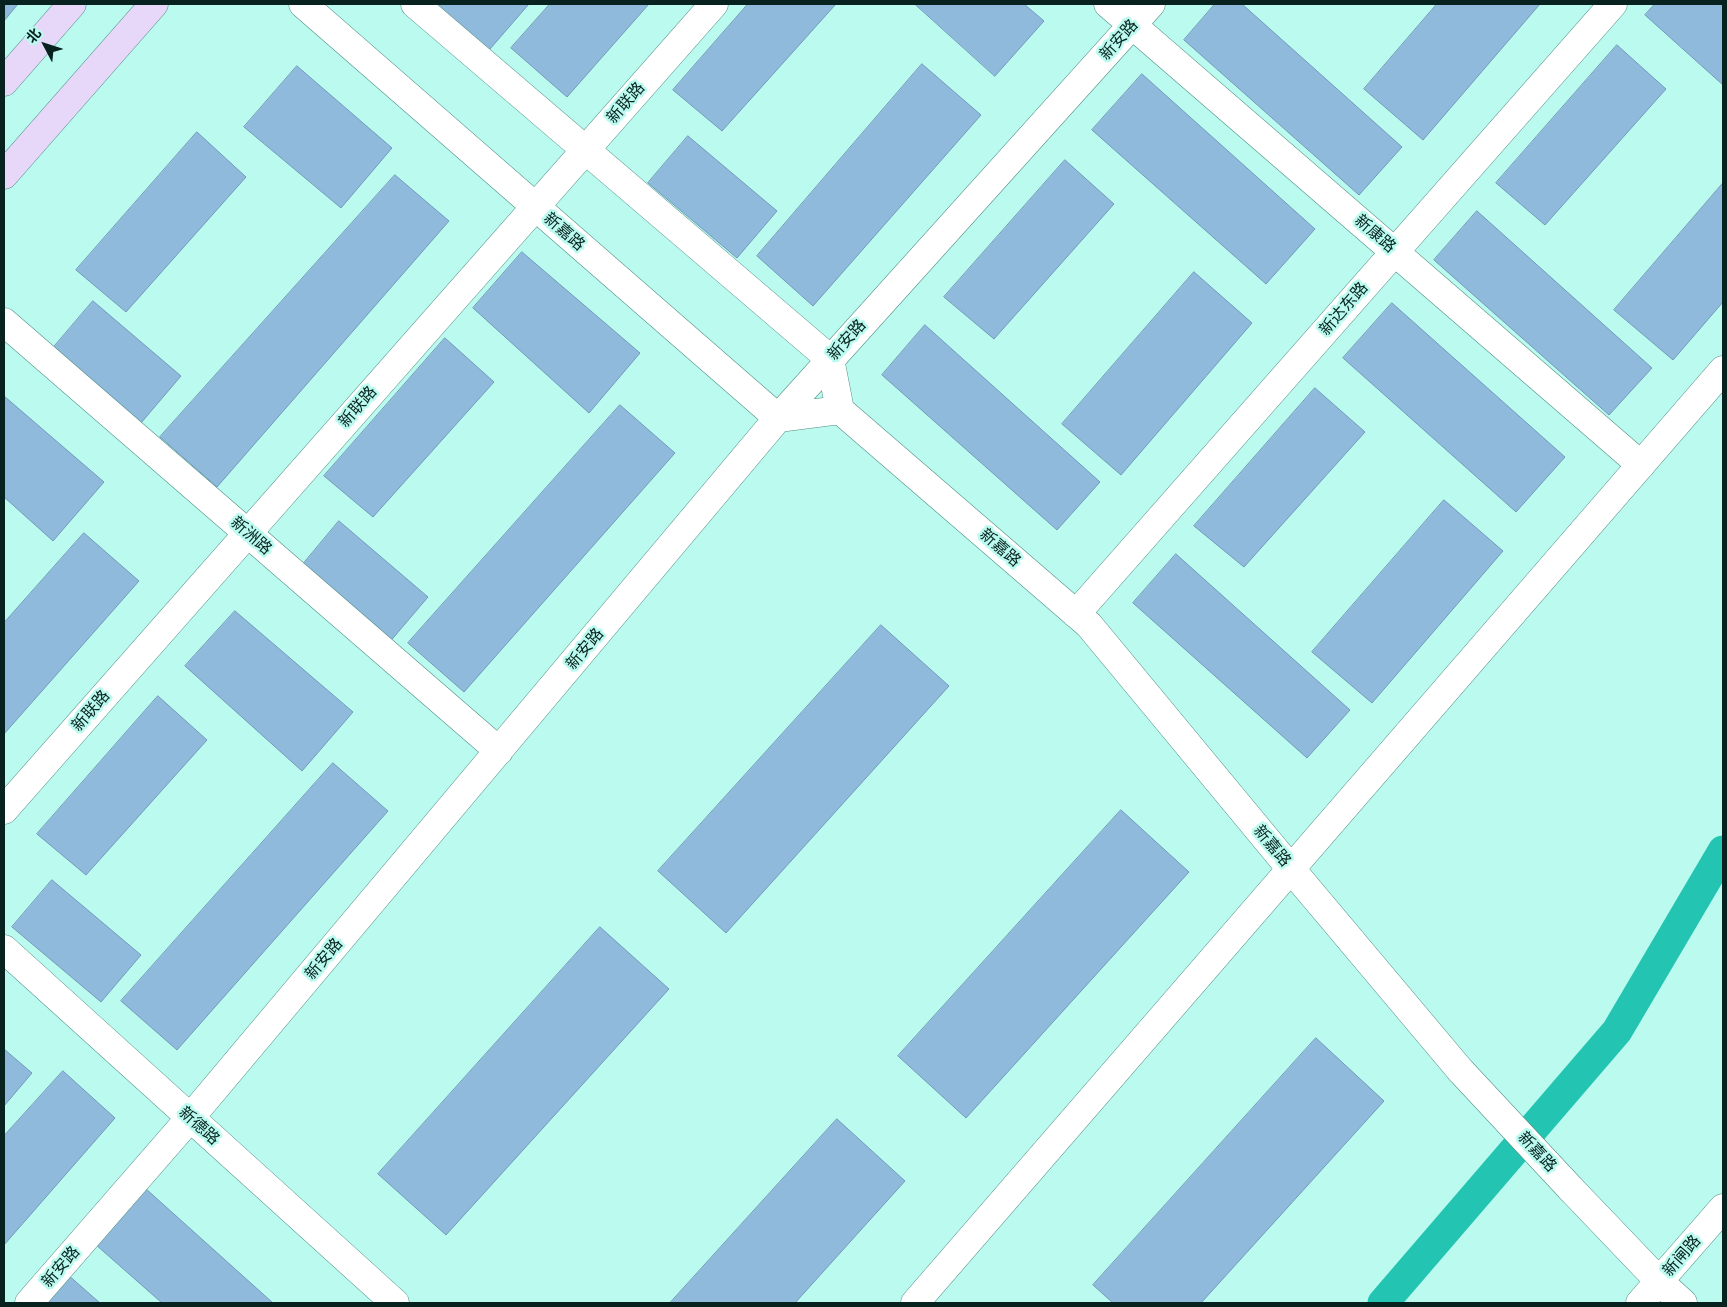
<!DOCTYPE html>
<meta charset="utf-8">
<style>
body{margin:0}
#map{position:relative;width:1727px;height:1307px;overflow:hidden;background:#bafaef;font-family:Cabin,"Noto Sans SC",sans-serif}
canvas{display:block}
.frame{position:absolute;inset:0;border:5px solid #08231f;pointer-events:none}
.north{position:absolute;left:20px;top:20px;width:50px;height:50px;-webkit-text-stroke:4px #bafaef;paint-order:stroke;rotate:310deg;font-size:14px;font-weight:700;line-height:20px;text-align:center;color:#08231f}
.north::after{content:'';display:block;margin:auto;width:18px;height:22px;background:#08231f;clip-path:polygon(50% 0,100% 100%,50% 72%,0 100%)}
</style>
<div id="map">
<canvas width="1727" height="1307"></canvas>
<div class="frame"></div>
<div class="north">北</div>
</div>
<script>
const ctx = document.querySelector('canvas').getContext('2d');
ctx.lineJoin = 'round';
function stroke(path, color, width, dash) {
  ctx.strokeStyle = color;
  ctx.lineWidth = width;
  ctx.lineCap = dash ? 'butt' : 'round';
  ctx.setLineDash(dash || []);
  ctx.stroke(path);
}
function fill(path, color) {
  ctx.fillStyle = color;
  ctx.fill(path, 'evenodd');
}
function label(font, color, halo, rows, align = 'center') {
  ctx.font = font + ' Cabin,"Noto Sans SC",sans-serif';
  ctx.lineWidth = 5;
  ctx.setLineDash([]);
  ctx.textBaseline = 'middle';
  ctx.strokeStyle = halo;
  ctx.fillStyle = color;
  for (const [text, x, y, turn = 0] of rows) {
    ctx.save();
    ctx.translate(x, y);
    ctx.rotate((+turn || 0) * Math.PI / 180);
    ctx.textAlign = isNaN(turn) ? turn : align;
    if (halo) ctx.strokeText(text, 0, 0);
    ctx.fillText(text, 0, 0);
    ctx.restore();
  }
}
stroke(new Path2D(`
 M1383,1303l234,-272 106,-180`), '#24c4b2', 31);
const building = new Path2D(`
 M4,4h14l-14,17z
 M437,4h92l-39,45z
 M550,4h99l-82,93 -56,-49z
 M748,4h88l-114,127 -49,-41z
 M915,4h109l20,17 -49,55z
 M1215,4h27l160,143 -43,48 -175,-155z
 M1437,4h103l-117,136 -59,-51z
 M1655,4h68v81l-78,-70z
 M1617,45l49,44 -121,136 -49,-42z
 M922,64l59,51 -168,191 -56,-50z
 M297,66l95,82 -51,60 -97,-81z
 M1142,74l173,155 -49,55 -174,-154z
 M197,132l49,45 -120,135 -50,-42z
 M688,136l89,75 -40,47 -89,-75z
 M1065,160l49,44 -120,135 -50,-42z
 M395,175l54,46 -232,266 -57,-50z
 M1723,183v119l-50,58 -59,-50z
 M1477,211l175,157 -43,47 -175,-155z
 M522,252l118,101 -51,60 -116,-105z
 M1194,272l58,51 -131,152 -59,-51z
 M93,301l88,75 -40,47 -88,-75z
 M1392,303l173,154 -49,55 -173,-154z
 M925,325l175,157 -43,48 -175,-155z
 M445,338l49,44 -121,135 -49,-41z
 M1315,388l50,44 -121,135 -50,-41z
 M4,396l100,86 -51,59 -49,-44z
 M620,405l55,48 -211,239 -56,-49z
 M1444,500l59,51 -131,152 -60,-51z
 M339,521l89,76 -40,47 -89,-75z
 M84,533l55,48 -135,153v-111z
 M1176,554l174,156 -43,48 -174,-155z
 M235,611l118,101 -51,59 -117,-105z
 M881,625l68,61 -223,247 -68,-62z
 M158,696l49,44 -121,135 -49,-41z
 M333,763l55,48 -211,239 -56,-49z
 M1121,810l68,62 -223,246 -68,-62z
 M52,880l89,75 -40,47 -89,-75z
 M600,927l69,62 -223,246 -68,-61z
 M1316,1038l68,63 -183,202h-88l-20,-18z
 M4,1049l28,24 -28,33z
 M63,1071l52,47 -111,127v-109z
 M837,1119l68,62 -110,122h-125z
 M145,1188l128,115h-111l-67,-59z
 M67,1274l33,29h-58z`);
fill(building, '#8fbadb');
stroke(building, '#719abb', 1);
const minor = new Path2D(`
 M303,4l475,414 62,-8
 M415,4l415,355 10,51 249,215 202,244 169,201
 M1108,4l533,461
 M4,322l495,429
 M1076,614l537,-610
 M4,810l710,-806
 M4,949l391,354
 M1571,1189l89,93 23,21
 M29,1303l161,-185 588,-700 373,-414
 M1640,1303l83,-95`);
const tertiary = new Path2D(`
 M1460,1070l111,119
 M915,1303l808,-933`);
const secondary = new Path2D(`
 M4,82l68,-78
 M4,175l150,-171`);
stroke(minor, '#508e84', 29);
stroke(tertiary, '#508e84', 29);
stroke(secondary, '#508e84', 29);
stroke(minor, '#fff', 28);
stroke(tertiary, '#fff', 28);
stroke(secondary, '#e7d8fa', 28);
label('16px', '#08231f', '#bafaef', [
 ["新安路",1119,40,-48],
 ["新联路",626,103,-49],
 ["新嘉路",564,232,41],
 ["新康路",1375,234,41],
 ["新达东路",1344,309,-49],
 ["新安路",847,340,-48],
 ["新联路",358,407,-49],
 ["新洲路",251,536,41],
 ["新嘉路",1000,548,41],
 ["新安路",585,649,-50],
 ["新联路",91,711,-49],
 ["新嘉路",1272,846,50],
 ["新安路",324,959,-50],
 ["新德路",199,1126,42],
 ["新嘉路",1537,1152,47],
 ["新闸路",1682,1256,-49],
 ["新安路",61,1267,-49]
]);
</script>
